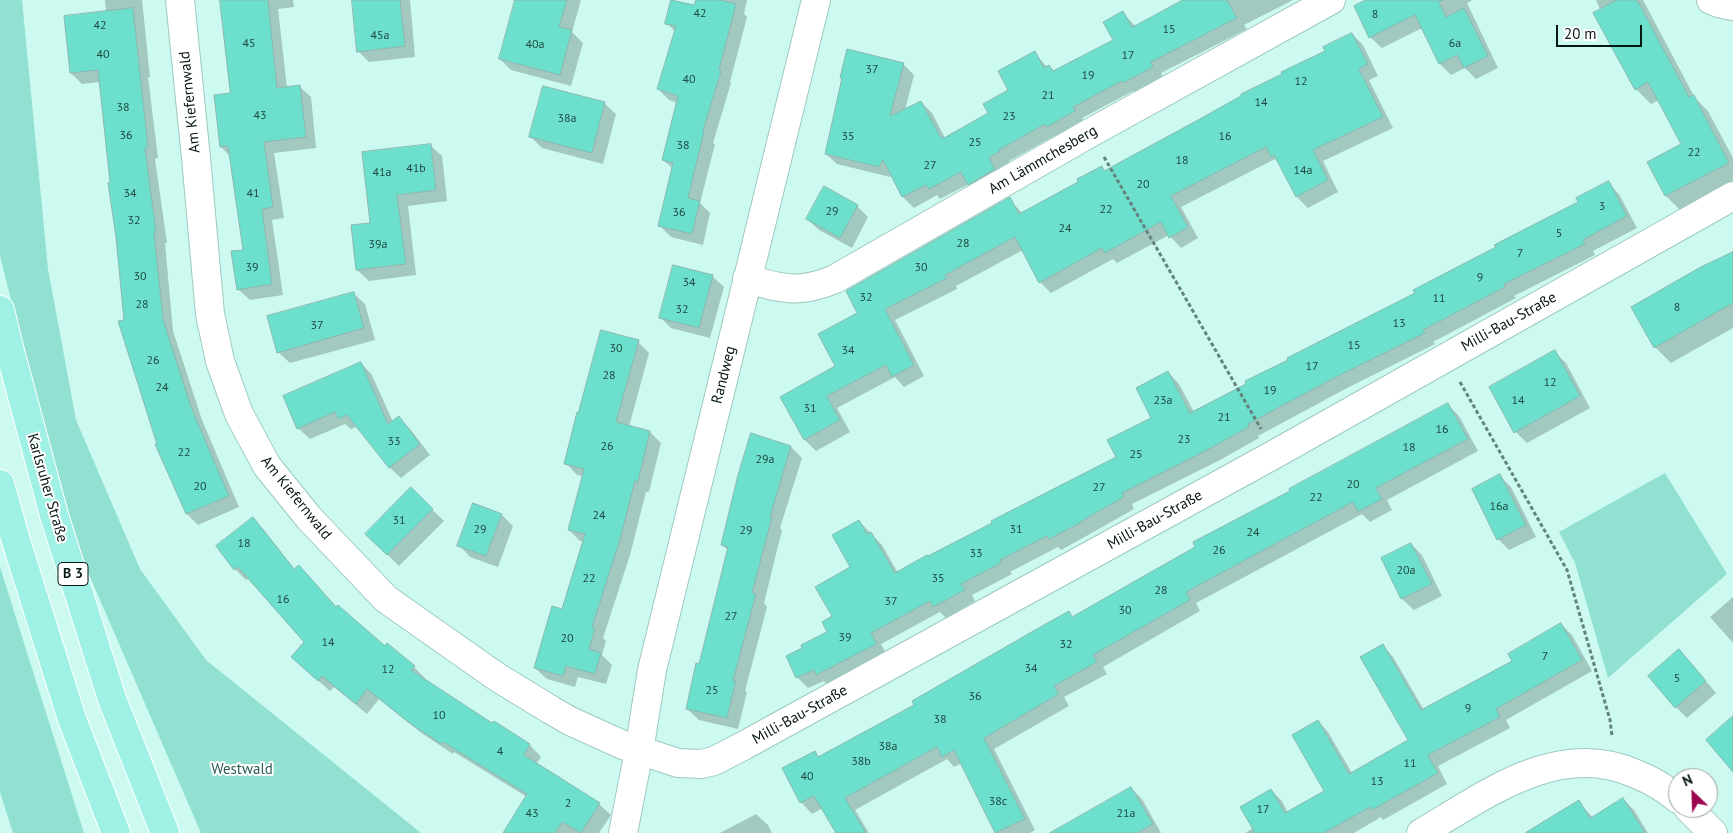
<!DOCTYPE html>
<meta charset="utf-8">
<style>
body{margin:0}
#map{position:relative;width:1733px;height:833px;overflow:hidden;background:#ccfaf1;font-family:"PT Sans",sans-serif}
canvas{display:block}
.north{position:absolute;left:1668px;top:768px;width:50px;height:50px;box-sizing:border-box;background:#fff;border:1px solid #9ba2a1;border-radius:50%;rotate:336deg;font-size:14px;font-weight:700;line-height:20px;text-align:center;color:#061714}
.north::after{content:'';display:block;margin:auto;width:18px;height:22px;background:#9d044e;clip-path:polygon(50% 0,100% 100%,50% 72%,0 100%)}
.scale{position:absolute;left:1556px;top:25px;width:86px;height:22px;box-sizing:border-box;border:2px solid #061714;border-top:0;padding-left:6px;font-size:15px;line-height:18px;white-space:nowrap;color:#061714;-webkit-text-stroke:4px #fff;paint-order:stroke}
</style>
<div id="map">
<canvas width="1733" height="833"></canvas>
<div class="north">N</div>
<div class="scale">20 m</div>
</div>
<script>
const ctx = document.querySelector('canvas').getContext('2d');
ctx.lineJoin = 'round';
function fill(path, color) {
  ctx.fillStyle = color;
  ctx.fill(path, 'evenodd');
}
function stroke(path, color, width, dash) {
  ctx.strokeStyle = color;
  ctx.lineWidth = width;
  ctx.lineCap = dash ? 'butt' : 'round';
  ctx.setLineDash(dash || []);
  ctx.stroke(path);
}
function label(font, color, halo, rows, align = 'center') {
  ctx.font = font + ' "PT Sans",sans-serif';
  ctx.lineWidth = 4;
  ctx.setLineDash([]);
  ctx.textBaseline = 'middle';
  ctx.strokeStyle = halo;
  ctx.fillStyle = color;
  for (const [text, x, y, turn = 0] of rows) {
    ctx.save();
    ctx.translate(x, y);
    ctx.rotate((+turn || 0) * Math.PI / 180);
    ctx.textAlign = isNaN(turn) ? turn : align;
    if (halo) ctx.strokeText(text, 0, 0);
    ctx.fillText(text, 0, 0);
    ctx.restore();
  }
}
fill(new Path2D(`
 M0,0h22l26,269 28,151 64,149 66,91 215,173h-220l-133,-307 -68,-270z
 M1665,473l62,101 -119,104 -33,-115 -16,-31z
 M0,567l84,266h-71l-13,-41z`), '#92e0d2');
fill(new Path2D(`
 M105,0h37l8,77h-2l10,81 -3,1 12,84h-2l8,88 29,89 37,87 -41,18 -11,-11 -30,-69 1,-1 -32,-123 -26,-239 -18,2 -11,-11 35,-61z
 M221,0h72l1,7 -16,2 9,79 12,-2 12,11 5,51 -42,5 10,65 -12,2 11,75 -33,5 -12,-11 6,-38 -13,-94 -10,-10 11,-53z
 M353,0h57l5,57 -46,5 -11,-11z
 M513,0h68l-9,32 11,11 -12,43 -60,-16 -11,-11 16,-57z
 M697,0h50l-3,14 3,3 -17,65 1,1 -18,60 2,1 -15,59 10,10 -7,32 -32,-8 -11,-11 13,-57 -10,-9 15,-57 -9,-3 -11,-11 17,-57 -8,-9 28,-16z
 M1186,0h107l-49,25 3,4 -86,44 2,5 -28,15 -2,-2 -51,27 3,4 -26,15 -3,-2 -47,26 1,1 -11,7 6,12 -25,14 -11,-11 -29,15 -3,-4 -23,13 -11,-11 -11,-23 -2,3 -53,-13 -11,-10 17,-75 -2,-1 62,-14 11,11 -9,35 16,-8 11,11 13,25 45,-24 19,-23 25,-39 13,15 2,-1 6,6 60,-32 8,-27 13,14z
 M1369,0h104l-6,3 31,65 -22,11 -11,-11 -14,7 -11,-11 -18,-36 -40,20 -12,-11z
 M1596,0h47l52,98 13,13 25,47v25l-52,28 -15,-15 -17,-34 33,-18 -23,-44 -8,4 -15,-15z
 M1352,34l11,11 15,31 -9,4 24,48 -70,33 15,31 -30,16 -11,-11 -17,-33 -5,-5 -94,48 17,31 -17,10 -12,-13 -52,28 -4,-4 -62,34 -11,-11 -17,-32 -67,36 1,3 -62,31 29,56 -20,11 -9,-10 -58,31 13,24 -34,19 -11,-11 -23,-42 55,-31 22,-54 150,-114 13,14 57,-31 22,-14 4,3 222,-120z
 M604,103l12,11 -13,50 -61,-16 -11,-11z
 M430,145l12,11 5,45 -39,5 8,69 -47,6 -12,-11 15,-46z
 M1608,183l11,11 18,34 -44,23 2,4 -81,41 2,2 -83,44 2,2 -86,43 -91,49 1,2 -39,22 -88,44 2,5 -44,25 -29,16 -3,-3 -48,25 2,2 -40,21 3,6 -29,17 -6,-6 -59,32 6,11 -59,31 -4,-5 -16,7 -11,-11 32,-44 23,-66 7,-46 23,24 16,28 220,-115 35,-40 15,-46 11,12 15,28 223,-119 163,-90z
 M857,206l11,11 -16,31 -33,-18 -12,-11z
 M1733,252v76l-62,35 -16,-16 -23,-40z
 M712,276l12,11 -14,51 -39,-10 -11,-11z
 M353,293l12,11 10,36 -85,23 -12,-11z
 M638,342l11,11 -20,74 21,5 11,11 -12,49h-3l-16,63 -27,83 3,3 -4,14 10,10 -6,19 -28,-7 -3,10 -28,-8 -12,-11 28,-57 21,-69 -4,-1 -11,-11 14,-54 -6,-1 -11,-12z
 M1554,352l12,11 24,45 -63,35 -11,-11z
 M361,363l11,12 21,47 6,-4 11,11 20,26 -29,23 -12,-11 -31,-41 -7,3 -6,-5 -35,15 -12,-11z
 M1448,405l11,11 19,35 -91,49 5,10 -22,12 -8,-8 -166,89 4,8 -97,56 4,7 -43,23 5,9 -75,43 41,81 -5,3h-33l-35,-70 -8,4 -7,-8 -92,51 14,23h-31l-15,-25 -11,6 -11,-12 -17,-34 30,-16 5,5 96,-52 153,-92 5,5 219,-127z
 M791,447l11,11 -22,70 2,2 -18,73 3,4 -22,84 2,1 -9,37 -39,-9 -12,-11 42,-158 -7,-6z
 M1500,476l11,11 25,50 -27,13 -11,-11z
 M411,489l33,32 -45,45 -32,-32z
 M474,505l28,10 11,11 -15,41 -28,-10 -11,-12z
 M253,519l11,11 31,40 42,38 48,40 29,19 11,11 -2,2 70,45 1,-2 36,22 11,12 -5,7 63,40 12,11 -12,18h-95l23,-36 -73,-45 -1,2 -33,-22 -41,-33 -12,15 -33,-27 -4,4 -26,-23 2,-26 -56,-64 -4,2 -11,-11z
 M1411,544l11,11 20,41 -28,14 -12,-11 -20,-41z
 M1733,597v46l-23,-26z
 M1561,624l11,11 20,36 -86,49 4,8 -72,38 9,18 -64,36 -2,-3 -27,16h-109l8,-5 18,-38 11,11 6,12 37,-21 -7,-71 10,11 24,41 58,-32 -27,-95 10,11 31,53 89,-48z
 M1690,662l26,31 -29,25 -11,-11z
 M1131,788l11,11 19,34h-85z
 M1623,799l11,11 14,23h-120l50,-32 15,17z
 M756,814l12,11 4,8h-52z`), '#0003');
const building = new Path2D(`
 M220,0h48l9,88 23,-3 6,52 -42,5 9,65 -11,2 10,75 -35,6 -6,-39 12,-1 -15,-104 -8,1 -6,-52 16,-2z
 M352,0h48l5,46 -48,6z
 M515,0h52l-8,27 13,3 -12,45 -61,-16z
 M671,0l23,5 2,-5h24l16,4 -17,66 2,1 -18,60 1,1 -16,66 12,3 -8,33 -34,-8 15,-63 -11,-3 16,-64 -21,-7 19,-63 -11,-2z
 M1183,0h44l10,18 -86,44 2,5 -30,16 -1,-2 -49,26 2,4 -28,16 -2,-3 -46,26 1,1 -11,7 6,11 -27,16 -7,-13 -32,17 -3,-4 -24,12 -19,-37 -4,7 -54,-13 17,-76h-2l7,-29 57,14 -14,53 31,-15 20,37 2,-1 1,1 44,-25 -5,-9 25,-14 -10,-19 37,-20 9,17 5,-3 4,6 60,-31 -10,-18 20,-11 9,16z
 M1366,0h78l-5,2 7,15 18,-9 24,48 -24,12 -7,-13 -18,9 -24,-49 -46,23 -15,-32z
 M1617,0h20l52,97 5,-2 35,68 -64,33 -18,-34 34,-18 -33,-62 -13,8 -42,-77z
 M133,8l15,139 -3,1 11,84h-2l9,87 28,88 38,89 -43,18 -31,-70h2l-39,-123 6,-1 -8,-83 -8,-54 2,-1 -12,-112 -28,3 -3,-29 -3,-28z
 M1352,33l16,31 -9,5 24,48 -70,33 15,30 -32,17 -22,-42 -3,2 -5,-10 -95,49 17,31 -19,11 -8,-16 -56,31 -3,-5 -63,35 -24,-46 -70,38 2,3 -62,31 29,56 -22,12 -6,-12 -59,31 13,24 -36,20 -24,-43 55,-31 -17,-32 39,-21 -11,-22 164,-94 9,17 59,-32 -1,-3 25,-13 2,5 94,-51 43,-24v-2l41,-20 -1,-2 44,-21 -2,-4z
 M543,86l62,16 -13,51 -63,-16z
 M431,144l5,46 -39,5 9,69 -50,6 -5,-45 19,-2 -8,-71z
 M1609,181l18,35 -44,24 2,4 -81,40 1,3 -82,43 2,3 -87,43 -90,48 1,3 -40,22 -87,44 2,4 -44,25v1l-31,16 -2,-3 -47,24 1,3 -40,21 4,6 -32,17 -3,-6 -59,32 6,11 -61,31 -2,-5 -18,8 -10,-22 16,-8 -1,-3 26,-13 -5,-10 10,-6 -17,-29 35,-20 -18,-32 27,-15 8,14 4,-2 24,41 32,-18 1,1 64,-33 -1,-2 125,-64 -9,-17 44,-22 -15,-30 32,-17 22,42 56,-29 -1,-3 43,-21 -1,-2 128,-65 -2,-3 83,-43 -2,-2 84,-43 -2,-4z
 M824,186l34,19 -18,33 -34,-19z
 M1733,252v51l-79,45 -23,-41 68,-39z
 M673,265l40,10 -14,53 -40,-10z
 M354,292l10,36 -87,25 -10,-37z
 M601,330l38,10 -23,82 34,9 -12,51 -3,-1 -16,62 -27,84 3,1 -6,21 12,4 -6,21 -29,-8 -3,10 -29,-8 18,-62 10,3 23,-75 -17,-4 16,-61 -20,-5 13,-52 1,1z
 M1555,350l25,46 -66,37 -25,-46z
 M361,362l27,62 11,-8 21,28 -31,24 -42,-53 -9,4 -3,-7 -38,17 -14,-33z
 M1448,403l20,36 -92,49 6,11 -24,13 -5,-10 -167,90 4,8 -97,55 4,7 -43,24 5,8 -75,44 41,81 -30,14 -41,-83 -12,7 -5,-10 -92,51 21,35h-30l-22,-37 -14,7 -18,-35 33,-17 3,6 96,-52 -2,-4 123,-71 34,-19 3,6 123,-70 -2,-5 97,-51 -1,-2z
 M751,433l40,13 -21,71h2l-20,76 4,1 -23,87 3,-1 -9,38 -41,-9 10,-46 3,1 29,-117 -7,-2 17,-70z
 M1500,474l26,51 -29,15 -25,-51z
 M411,487l22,22 -46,46 -22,-21z
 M473,503l29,11 -16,42 -29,-10z
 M253,517l41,52 5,-4 37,42 2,-2 47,41 2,-3 28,23 -4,4 81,53 2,-2 36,23 -6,11 76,48 -19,30 -19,-11 -7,11h-52l24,-39 -84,-52 -2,2 -34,-23 -40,-32 -11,15 -34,-28 -4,5 -27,-24 13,-15 -66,-75 -4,3 -18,-24z
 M1411,543l21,41 -31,15 -20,-41z
 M1561,623l21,37 -86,49 4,8 -72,38 10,18 -66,37 -2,-3 -46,26h-73l3,-2 -14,-24 31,-18 14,24 39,-22 -32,-56 26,-15 31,54 59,-34 -48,-83 23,-13 38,66 91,-49 -4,-7z
 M1679,649l27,32 -31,27 -27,-32z
 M1733,716v56l-27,-32z
 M1131,787l22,37 -16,9h-87z
 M1623,798l22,35h-120l54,-33 11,18z`);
fill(building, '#6ce0cd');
stroke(building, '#8ab7ae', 1);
const minor = new Path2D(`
 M180,0l16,158 14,156 10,47 19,53 28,52 42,52 77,81 111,78 54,33 19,11 53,24 55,18 23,1 13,-3 29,-15 532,-292 458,-258
 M1711,0l7,3 15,3
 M747,279c36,10 53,15 88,0l255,-146 241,-133
 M1688,808l25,25
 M623,833l16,-82 13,-81 164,-670
 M1421,833c65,-38 137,-94 215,-59 15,6 29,14 42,25`);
const primary = new Path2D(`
 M0,310l11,45 43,160 58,184 53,134
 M0,484l16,57 56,178 44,114`);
stroke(minor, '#9cc9c0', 30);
stroke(primary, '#fff', 30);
stroke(new Path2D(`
 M1104,157l157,272
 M1460,382l107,188 43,150 2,16`), '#64837d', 3, [4, 2.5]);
stroke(minor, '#fff', 28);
stroke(primary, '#a0f1e5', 28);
label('12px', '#204942', null, [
 ["42",700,14],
 ["8",1375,15],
 ["42",100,26],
 ["15",1169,30],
 ["45a",380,36],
 ["45",249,44],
 ["6a",1455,44],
 ["40a",535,45],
 ["40",103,55],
 ["17",1128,56],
 ["37",872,70],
 ["19",1088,76],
 ["40",689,80],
 ["12",1301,82],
 ["21",1048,96],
 ["14",1261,103],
 ["38",123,108],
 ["43",260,116],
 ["23",1009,117],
 ["38a",567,119],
 ["36",126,136],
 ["35",848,137],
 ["16",1225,137],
 ["25",975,143],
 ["38",683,146],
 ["22",1694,153],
 ["18",1182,161],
 ["27",930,166],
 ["41b",416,169],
 ["14a",1303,171],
 ["41a",382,173],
 ["20",1143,185],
 ["34",130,194],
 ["41",253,194],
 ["3",1602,207],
 ["22",1106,210],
 ["29",832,212],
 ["36",679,213],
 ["32",134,221],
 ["24",1065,229],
 ["5",1559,234],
 ["28",963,244],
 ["39a",378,245],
 ["7",1520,254],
 ["39",252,268],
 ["30",921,268],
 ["30",140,277],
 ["9",1480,278],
 ["34",689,283],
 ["32",866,298],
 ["11",1439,299],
 ["28",142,305],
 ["8",1677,308],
 ["32",682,310],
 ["13",1399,324],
 ["37",317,326],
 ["15",1354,346],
 ["30",616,349],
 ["34",848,351],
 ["26",153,361],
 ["17",1312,367],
 ["28",609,376],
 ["12",1550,383],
 ["24",162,388],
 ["19",1270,391],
 ["23a",1163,401],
 ["14",1518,401],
 ["31",810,409],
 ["21",1224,418],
 ["16",1442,430],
 ["23",1184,440],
 ["33",394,442],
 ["26",607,447],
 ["18",1409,448],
 ["22",184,453],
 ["25",1136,455],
 ["29a",765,460],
 ["20",1353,485],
 ["20",200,487],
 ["27",1099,488],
 ["22",1316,498],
 ["16a",1499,507],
 ["24",599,516],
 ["31",399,521],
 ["29",480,530],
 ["31",1016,530],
 ["29",746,531],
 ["24",1253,533],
 ["18",244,544],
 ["26",1219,551],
 ["33",976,554],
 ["20a",1406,571],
 ["22",589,579],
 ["35",938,579],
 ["28",1161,591],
 ["16",283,600],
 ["37",891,602],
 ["30",1125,611],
 ["27",731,617],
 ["39",845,638],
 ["20",567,639],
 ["14",328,643],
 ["32",1066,645],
 ["7",1545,657],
 ["34",1031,669],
 ["12",388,670],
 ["5",1677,679],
 ["25",712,691],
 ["36",975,697],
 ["9",1468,709],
 ["10",439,716],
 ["38",940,720],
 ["38a",888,747],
 ["4",500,752],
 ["38b",861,762],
 ["11",1410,764],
 ["40",807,777],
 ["13",1377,782],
 ["38c",998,802],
 ["2",568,804],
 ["17",1263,810],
 ["43",532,814],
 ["21a",1126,814]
]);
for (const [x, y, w] of [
 [73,574,30]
]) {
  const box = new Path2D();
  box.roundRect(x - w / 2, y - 11.5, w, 23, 4);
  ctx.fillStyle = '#fff';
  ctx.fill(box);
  stroke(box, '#061714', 1);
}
label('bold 14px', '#061714', null, [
 ["B 3",73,574]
]);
label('15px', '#061714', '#fff', [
 ["Am Kiefernwald",190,102,-96],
 ["Am Lämmchesberg",1043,160,-30],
 ["Milli-Bau-Straße",1509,322,-29],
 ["Randweg",724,375,-76],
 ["Karlsruher Straße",47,488,74],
 ["Am Kiefernwald",296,498,51],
 ["Milli-Bau-Straße",1155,520,-29],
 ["Milli-Bau-Straße",800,715,-29]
]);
label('15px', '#2b5d55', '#fff', [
 ["Westwald",242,770]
]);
</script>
